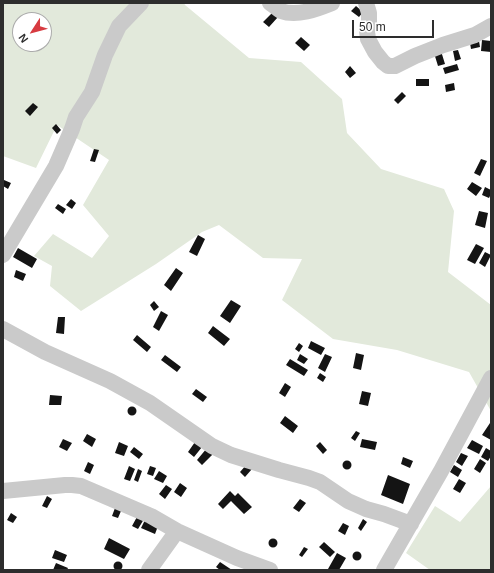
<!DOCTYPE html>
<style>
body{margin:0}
#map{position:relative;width:494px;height:573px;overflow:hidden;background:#fff;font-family:Helvetica,sans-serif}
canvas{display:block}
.frame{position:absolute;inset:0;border:4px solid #2d2d2d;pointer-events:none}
.north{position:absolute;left:12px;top:12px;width:40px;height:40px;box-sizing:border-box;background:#fff;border:1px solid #ababab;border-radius:50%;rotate:234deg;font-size:11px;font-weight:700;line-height:16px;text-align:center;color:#2d2d2d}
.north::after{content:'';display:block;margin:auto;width:14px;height:18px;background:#d73b41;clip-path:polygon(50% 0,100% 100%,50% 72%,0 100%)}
.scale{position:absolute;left:352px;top:20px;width:82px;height:18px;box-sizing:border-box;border:2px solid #2d2d2d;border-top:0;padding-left:5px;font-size:12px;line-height:14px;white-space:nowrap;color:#2d2d2d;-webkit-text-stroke:3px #fff;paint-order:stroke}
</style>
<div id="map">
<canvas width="494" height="573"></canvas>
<div class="frame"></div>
<div class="north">N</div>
<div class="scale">50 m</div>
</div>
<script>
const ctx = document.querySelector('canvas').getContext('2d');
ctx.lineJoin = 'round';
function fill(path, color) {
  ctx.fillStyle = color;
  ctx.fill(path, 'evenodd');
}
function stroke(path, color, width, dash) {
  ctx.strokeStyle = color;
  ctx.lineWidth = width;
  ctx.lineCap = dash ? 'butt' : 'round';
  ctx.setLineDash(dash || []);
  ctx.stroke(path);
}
fill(new Path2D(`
 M3,3h181l1,2 64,53 52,4 41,37 5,34 34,36 63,20 10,22 -6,61 43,33v106l-22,-39 -72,-22 -64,-11 -51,-39 20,-41 -39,-1 -44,-33 -17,7 -46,32 -75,47 -31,-25 2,-20 -18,-10 19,-22 39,24 17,-22 -26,-31 26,-45 -52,-35 -21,43 -33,-12zM20,20h24v24h-24z
 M491,486v84h-61l-24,-17 29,-47 25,16z`), '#e2e9db');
fill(new Path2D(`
 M356,6l7,6 -4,5 -8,-6z
 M273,12l5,5 -9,10 -6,-5z
 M301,37l9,8 -6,6 -9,-8z
 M482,40l9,1v11l-10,-1z
 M479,41l1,6 -9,2 -1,-6z
 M458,50l3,9 -6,2 -2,-10z
 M441,51l4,13 -7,2 -4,-13z
 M457,64l2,6 -14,4 -2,-6z
 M350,66l6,7 -6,5 -5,-6z
 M416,79h13v7h-13z
 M454,83l1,7 -9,2 -1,-7z
 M402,92l4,4 -8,8 -4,-4z
 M33,103l5,4 -8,9 -5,-5z
 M56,124l5,6 -4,4 -5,-6z
 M94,149l5,1 -4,12 -5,-1z
 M481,159l6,2 -7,15 -6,-3z
 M4,180l7,3 -3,6 -5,-3v-4z
 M472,182l10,6 -6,8 -9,-7z
 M485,187l6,3v4l-2,4 -7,-3z
 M71,199l5,4 -4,6 -6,-4z
 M58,204l8,5 -3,5 -8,-6z
 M479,211l9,2 -3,15 -10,-3z
 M198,235l7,4 -8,17 -8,-4z
 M476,244l8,4 -9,16 -8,-4z
 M18,248l19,11 -5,9 -19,-11z
 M485,252l6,3 -6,12 -6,-4z
 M176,268l7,5 -12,18 -7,-6z
 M16,270l10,4 -3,7 -9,-4z
 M231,300l10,6 -11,17 -10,-7z
 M154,301l5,6 -5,4 -4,-6z
 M161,311l7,4 -9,16 -6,-4z
 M58,317h7l-1,17 -8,-1z
 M213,326l17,13 -6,7 -16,-13z
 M137,335l14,12 -4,5 -14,-12z
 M311,341l14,7 -4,7 -13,-7z
 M299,343l4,3 -4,6 -4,-3z
 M356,353l8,2 -3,15 -8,-2z
 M300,354l8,5 -4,5 -7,-4z
 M325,354l7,3 -7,15 -7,-4z
 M165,355l16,12 -4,5 -16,-12z
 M290,359l18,11 -4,6 -18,-11z
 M320,373l6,4 -3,5 -6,-4z
 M285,383l6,4 -6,10 -6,-4z
 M196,389l11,8 -4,5 -11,-8z
 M362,391l9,2 -3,13 -9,-2z
 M50,395l12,1 -1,9h-12z
 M127.5 411a4.5 4.5 0 1 1 9 0a4.5 4.5 0 1 1-9 0Z
 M285,416l13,10 -5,7 -13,-10z
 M490,423l1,1v16l-9,-5z
 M356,431l4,2 -5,8 -4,-3z
 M87,434l9,5 -4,8 -9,-6z
 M63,439l9,4 -5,8 -8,-4z
 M362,439l15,3 -2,8 -15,-3z
 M472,440l11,6 -4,8 -12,-6z
 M119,442l9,4 -4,10 -9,-3z
 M195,442l7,5 -8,10 -6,-5z
 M320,442l7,8 -4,4 -7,-8z
 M134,447l9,7 -4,5 -9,-7z
 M207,448l6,6 -11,11 -5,-5z
 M486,448l5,3v5l-3,5 -7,-4z
 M461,453l7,3 -6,10 -6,-4z
 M403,457l10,4 -3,7 -9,-4z
 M480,459l6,4 -6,10 -6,-4z
 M342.5 465a4.5 4.5 0 1 1 9 0a4.5 4.5 0 1 1-9 0Z
 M88,462l6,3 -4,9 -6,-3z
 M247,464l5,5 -7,8 -5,-5z
 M454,465l8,5 -4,7 -8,-5z
 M129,466l6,3 -5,12 -6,-2z
 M150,466l6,2 -3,8 -6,-2z
 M138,469l4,2 -4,11 -4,-2z
 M159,471l8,5 -4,7 -9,-4z
 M388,475l22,9 -7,20 -22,-9z
 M459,479l7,4 -6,10 -7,-4z
 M180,483l7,5 -6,9 -7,-5z
 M166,485l6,4 -7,10 -6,-5z
 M230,491l5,5 3,-3 14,14 -8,7 -13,-13 -8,8 -5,-5z
 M47,496l5,3 -5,9 -5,-2z
 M300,499l6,4 -7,9 -6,-4z
 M115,508l6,3 -3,7 -6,-2z
 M11,513l6,4 -4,6 -6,-3z
 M138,515l6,4 -6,10 -6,-3z
 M363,519l4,3 -6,9 -3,-3z
 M145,520l13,6 -3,8 -14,-6z
 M343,523l6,3 -4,9 -7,-4z
 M109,538l21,11 -6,10 -20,-10z
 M268.5 543a4.5 4.5 0 1 1 9 0a4.5 4.5 0 1 1-9 0Z
 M324,542l11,10 -5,5 -11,-10z
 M304,547l4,2 -6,8 -3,-2z
 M55,550l12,5 -3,7 -12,-4z
 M352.5 556a4.5 4.5 0 1 1 9 0a4.5 4.5 0 1 1-9 0Z
 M337,553l9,5 -7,12h-10l-1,-1z
 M113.5 566a4.5 4.5 0 1 1 9 0a4.5 4.5 0 1 1-9 0Z
 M220,562l12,8h-12l-4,-3z
 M56,563l12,5 -1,2h-14z`), '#141414');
stroke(new Path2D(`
 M270,3c4,2 7,6 11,8 16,6 36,-2 51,-8
 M366,3l3,10v8l-2,10 1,8 7,13 8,10 5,4h7l20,-10 28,-11 32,-10 16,-9
 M3,255l53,-89 16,-37 4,-12 16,-25 13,-37 14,-29 22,-23
 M3,329l42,23 65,29 40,22 62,43 19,9 48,15 30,8 11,4 28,19 18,8 18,5 27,10
 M3,491l62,-6h7l9,1 70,30 26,15 60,27 33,12
 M149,570l28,-39
 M384,570l57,-99 50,-93`), '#cacaca', 16);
</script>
